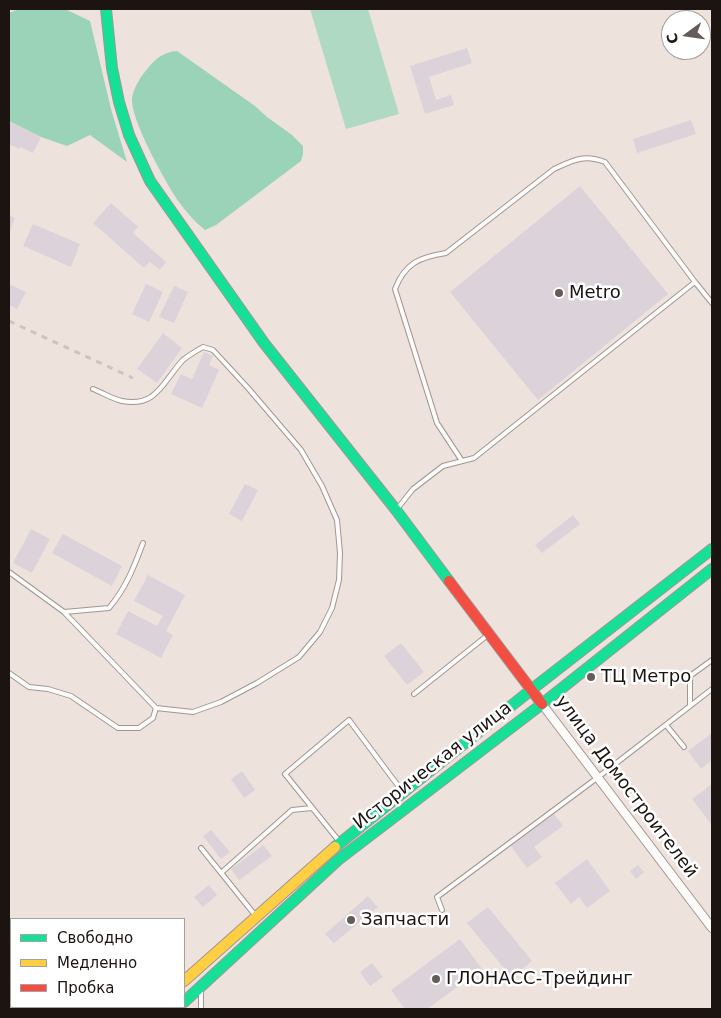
<!DOCTYPE html>
<meta charset="utf-8">
<style>
body{margin:0}
#map{position:relative;width:721px;height:1018px;overflow:hidden;background:#eee2dd;font-family:"DejaVu Sans",sans-serif}
canvas{display:block}
.frame{position:absolute;inset:0;border:10px solid #1b1411;pointer-events:none}
.legend{position:absolute;left:10px;top:918px;width:175px;height:90px;box-sizing:border-box;background:#fff;border:1px solid #a4a1a0;margin:0;padding:6px 9px;list-style:none;font-size:15px;color:#1b1411}
.legend li{display:flex;align-items:center;gap:10px;height:25px}
.legend b{width:25px;border:1px solid #a4a1a0}
.north{position:absolute;left:661px;top:10px;width:50px;height:50px;box-sizing:border-box;background:#fff;border:1px solid #a4a1a0;border-radius:50%;rotate:256deg;font-size:14px;font-weight:700;line-height:20px;text-align:center;color:#1b1411}
.north::after{content:'';display:block;margin:auto;width:18px;height:22px;background:#655c58;clip-path:polygon(50% 0,100% 100%,50% 72%,0 100%)}
</style>
<div id="map">
<canvas width="721" height="1018"></canvas>
<div class="frame"></div>
<ul class="legend">
<li><b style="height:6px;background:#16e098"></b>Свободно</li>
<li><b style="height:6px;background:#ffcf43"></b>Медленно</li>
<li><b style="height:6px;background:#f24e42"></b>Пробка</li>
</ul>
<div class="north">С</div>
</div>
<script>
const ctx = document.querySelector('canvas').getContext('2d');
ctx.lineJoin = 'round';
function fill(path, color) {
  ctx.fillStyle = color;
  ctx.fill(path, 'evenodd');
}
function stroke(path, color, width, dash) {
  ctx.strokeStyle = color;
  ctx.lineWidth = width;
  ctx.lineCap = dash ? 'butt' : 'round';
  ctx.setLineDash(dash || []);
  ctx.stroke(path);
}
function label(font, color, halo, rows, align = 'center') {
  ctx.font = font + ' "DejaVu Sans",sans-serif';
  ctx.lineWidth = 5;
  ctx.setLineDash([]);
  ctx.textBaseline = 'middle';
  ctx.strokeStyle = halo;
  ctx.fillStyle = color;
  for (const [text, x, y, turn = 0] of rows) {
    ctx.save();
    ctx.translate(x, y);
    ctx.rotate((+turn || 0) * Math.PI / 180);
    ctx.textAlign = isNaN(turn) ? turn : align;
    if (halo) ctx.strokeText(text, 0, 0);
    ctx.fillText(text, 0, 0);
    ctx.restore();
  }
}
fill(new Path2D(`
 M310,9h58l31,105 -53,15z`), '#afd9c2');
fill(new Path2D(`
 M19,9h46l25,12 21,88 16,53 -37,-27 -23,11 -26,-9 -32,-16v-108z
 M177,51l78,55 12,11 25,18 11,11v8l-2,7 -85,64 -11,5c-10,-8 -19,-18 -26,-28 -13,-19 -49,-83 -47,-104 2,-11 9,-22 16,-30 8,-10 16,-16 29,-17z`), '#9ad3b7');
fill(new Path2D(`
 M467,48l5,15 -43,14 7,23 15,-5 3,10 -29,9 -15,-48z
 M691,120l5,14 -59,19 -4,-14z
 M9,121l32,16 -8,16 -13,-6 -1,2 -8,-4 -2,4z
 M580,186l88,108 -130,106 -88,-108z
 M111,203l27,24 -5,6 33,29 -6,8 -10,-8 -6,6 -51,-45z
 M9,215l6,3 -6,15z
 M33,224l47,20 -9,23 -48,-21z
 M9,284l17,8 -9,17 -8,-4z
 M146,284l17,8 -14,30 -17,-8z
 M174,286l14,6 -14,31 -15,-6z
 M163,333l19,15 -25,35 -20,-14z
 M204,352l9,4 -4,9 10,5 -17,38 -31,-14 10,-20 11,5z
 M245,484l13,6 -16,31 -13,-7z
 M573,515l7,9 -38,29 -7,-8z
 M31,529l19,10 -18,34 -19,-10z
 M63,534l59,32 -10,20 -60,-33z
 M148,575l37,20 -19,36 7,4 -12,23 -45,-24 12,-23 29,15 6,-10 -29,-15z
 M401,643l23,29 -17,13 -23,-29z
 M712,733v27l-11,9 -13,-18z
 M242,771l13,19 -11,8 -13,-19z
 M712,784v41l-20,-26z
 M554,814l9,12 -29,21 8,10 -15,11 -16,-22z
 M211,830l19,22 -9,7 -18,-23z
 M263,845l9,11 -33,24 -8,-11z
 M587,859l23,32 -23,17 -8,-11 -8,7 -16,-21z
 M638,865l6,7 -8,7 -6,-8z
 M209,885l8,10 -14,12 -9,-10z
 M368,896l10,11 -44,36 -9,-9z
 M488,907l44,54 -20,17 -45,-55z
 M460,939l22,30 -55,40h-22l-14,-19z
 M372,963l11,14 -13,9 -10,-14z`), '#dcd3da');
const lane = new Path2D(`
 M462,461l-25,-38 -42,-134c10,-26 25,-32 51,-36l108,-84c20,-9 30,-15 51,-7l90,120
 M397,509l16,-20 30,-23 31,-8 221,-176 17,21
 M9,572l55,40 92,96 37,4 28,-10 36,-19 42,-26 21,-25 12,-24 7,-28 1,-27 -3,-33 -15,-34 -21,-36 -53,-62 -35,-38 -10,-3c-7,4 -14,8 -20,13 -20,21 -26,48 -61,41 -9,-2 -19,-8 -29,-12
 M64,612l45,-4c17,-20 25,-41 34,-65
 M9,673l20,14 19,2 23,7 47,32h21l14,-10 3,-10
 M414,694l75,-60
 M690,706v-30l22,-16
 M666,725l18,22
 M339,841l-54,-67 64,-54 53,71
 M201,848l54,67
 M221,873l71,-63 20,-2
 M442,910l-5,-13 160,-119 115,-89
 M201,1009v-18`);
const street = new Path2D(`
 M542,704l170,224`);
const fast = new Path2D(`
 M106,9l6,59 7,34 10,33 21,46 114,162 132,167 53,71
 M335,847l196,-157 181,-141
 M184,1002l154,-142 204,-156 170,-135`);
const slow = new Path2D(`
 M184,981l151,-134`);
const jam = new Path2D(`
 M449,581l93,123
 M153,1009l2,-2`);
stroke(lane, '#a09793', 6);
stroke(street, '#a09793', 10);
stroke(fast, '#a09793', 12);
stroke(slow, '#a09793', 12);
stroke(jam, '#a09793', 12);
stroke(lane, '#fcfbfa', 4);
stroke(street, '#fcfbfa', 8);
stroke(fast, '#16e098', 10);
stroke(slow, '#ffcf43', 10);
stroke(jam, '#f24e42', 10);
stroke(new Path2D(`
 M9,321l124,57`), '#c9c5c4', 3, [6, 6]);
for (const [x, y, r, color] of [
 [559,293,5,"#655c58"],
 [591,677,5,"#655c58"],
 [351,920,5,"#655c58"],
 [436,979,5,"#655c58"]
]) {
  const dot = new Path2D();
  dot.arc(x, y, r, 0, 2 * Math.PI);
  ctx.fillStyle = color;
  ctx.fill(dot);
  stroke(dot, '#fff', 2);
}
label('18px', '#1b1411', '#fff', [
 ["Metro",569,293],
 ["ТЦ Метро",601,677],
 ["Запчасти",361,920],
 ["ГЛОНАСС-Трейдинг",446,979]
], 'left');
label('18px', '#1b1411', '#fff', [
 ["Историческая улица",433,766,-38],
 ["улица Домостроителей",626,787,53]
]);
</script>
